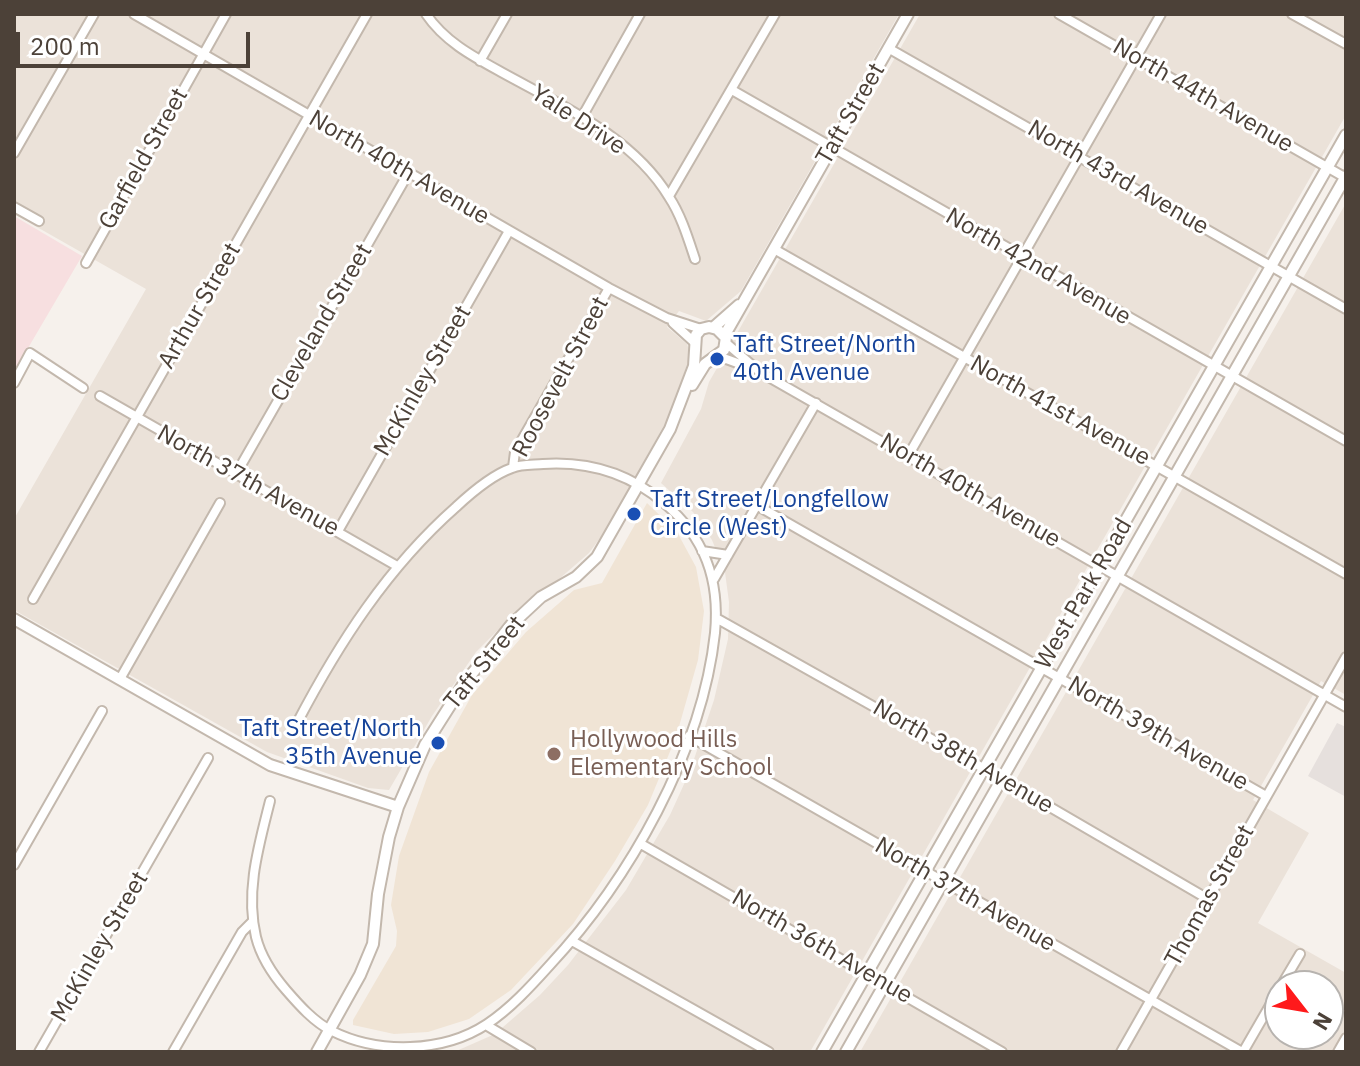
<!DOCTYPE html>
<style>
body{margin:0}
#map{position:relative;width:1360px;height:1066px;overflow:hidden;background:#f6f1ec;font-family:"IBM Plex Sans",sans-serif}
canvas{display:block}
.frame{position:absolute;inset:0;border:16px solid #4c4138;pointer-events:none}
.north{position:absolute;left:1264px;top:970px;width:80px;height:80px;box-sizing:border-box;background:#fff;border:2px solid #b7b3af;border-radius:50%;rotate:121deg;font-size:22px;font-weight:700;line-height:32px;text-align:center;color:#4c4138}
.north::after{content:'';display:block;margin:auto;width:28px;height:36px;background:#ff1a1b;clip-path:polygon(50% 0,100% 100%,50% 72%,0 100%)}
.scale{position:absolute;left:16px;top:32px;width:234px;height:36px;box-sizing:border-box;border:4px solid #4c4138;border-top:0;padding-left:10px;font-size:24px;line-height:28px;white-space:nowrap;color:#4c4138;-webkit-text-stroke:6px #fff;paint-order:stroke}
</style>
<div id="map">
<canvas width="1360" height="1066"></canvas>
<div class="frame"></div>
<div class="north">N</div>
<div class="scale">200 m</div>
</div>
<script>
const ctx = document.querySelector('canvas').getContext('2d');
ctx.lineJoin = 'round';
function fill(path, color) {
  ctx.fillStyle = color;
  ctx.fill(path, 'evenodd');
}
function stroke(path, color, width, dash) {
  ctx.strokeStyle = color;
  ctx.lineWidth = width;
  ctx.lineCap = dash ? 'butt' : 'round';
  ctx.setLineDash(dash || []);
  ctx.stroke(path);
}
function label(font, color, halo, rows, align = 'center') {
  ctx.font = font + ' "IBM Plex Sans",sans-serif';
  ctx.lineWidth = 6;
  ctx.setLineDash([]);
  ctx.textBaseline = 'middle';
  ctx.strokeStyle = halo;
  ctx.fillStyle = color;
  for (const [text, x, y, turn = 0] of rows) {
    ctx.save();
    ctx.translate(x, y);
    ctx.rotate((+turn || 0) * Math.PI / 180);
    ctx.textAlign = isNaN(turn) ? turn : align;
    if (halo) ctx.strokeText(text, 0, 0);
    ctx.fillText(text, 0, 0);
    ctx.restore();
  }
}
fill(new Path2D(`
 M14,14h885l-158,277 -35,30 -27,-10 -12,16 20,17 3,9 -3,12 -17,49 -61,112 -20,27 -30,26 -30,20 -53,53 -44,64 -43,74 -21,-2 -101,-36 -253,-142v-91l132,-230 -132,-75z
 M920,14h426v101l-536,937h-356l41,-18 45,-39 28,-30 58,-75 44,-75 20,-44 24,-71 14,-61 1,-37 -4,-30 -13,-32 -19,-28 -32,-29 40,-74 8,-27z
 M1346,203v492l-25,-14 -68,119 56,33 -51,90 88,50v79h-486zM1280,986h48v48h-48z`), '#ebe2d9');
fill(new Path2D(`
 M1337,723l9,4v70l-38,-21z`), '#e6e0dd');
fill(new Path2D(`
 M647,503l30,29 19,35 8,44 -6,49 -22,77 -28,68 -33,56 -42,63 -62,66 -42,29 -41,13 -34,2 -41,-9v-5l43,-74 1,-15 -6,-26 8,-49 30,-84 43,-77 54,-63 48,-42 28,-7z`), '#f0e4d5');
fill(new Path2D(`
 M14,216l68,40 -68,116z`), '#f7dfe0');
const minor = new Path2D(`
 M134,14l475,274 58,30 34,11
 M426,14c19,28 48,43 77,59 58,32 130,64 166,124 12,18 19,41 26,62
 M1059,14l287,164
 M1292,14l54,30
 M888,48l458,261
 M480,61l27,-47
 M732,90l614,351
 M582,117l58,-103
 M14,153l80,-139
 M669,196l106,-182
 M14,207l25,14
 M774,249l572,325
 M86,263l140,-249
 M673,323l21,19
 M726,343l34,29 586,335
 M718,356l33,12
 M14,383l16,-30 53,35
 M100,396l297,170
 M908,456l253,-442
 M513,467l2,-15 94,-164
 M236,474l173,-302
 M758,506l508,290
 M338,531l171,-300
 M702,551l26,4
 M714,579l102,-176
 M33,599l334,-585
 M716,618l267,150 225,131
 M120,679l100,-176
 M689,736l553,316
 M270,801c-11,44 -25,90 -14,136 5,20 17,38 30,53 13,15 28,32 46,41 46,23 111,22 155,-7 23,-15 44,-38 62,-58 80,-86 153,-214 166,-333 5,-53 -10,-96 -51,-130 -35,-30 -76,-42 -121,-39 -9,1 -22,0 -31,4 -20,7 -41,25 -56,39 -69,61 -117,136 -159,216
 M641,844l361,208
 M14,865l88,-154
 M572,941l197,111
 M1281,986l19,-32
 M486,1025l45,27
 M39,1052l169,-294
 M173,1052l69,-120 11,-11
 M1121,1052l225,-395
 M1243,1052l37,-64
 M1338,1052l8,-14`);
const tertiary = new Path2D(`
 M714,327l25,-22
 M692,385l13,-21 19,-14 3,-19 181,-317
 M14,619l256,146 128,42
 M317,1052l43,-77 13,-31 5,-50 11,-57 9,-30 27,-62 38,-60 48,-60 30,-28 35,-20 21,-20 73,-128 24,-63 2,-31 5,-6 8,-2 8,2 8,8
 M822,1052l524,-917
 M846,1052l500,-876`);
stroke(minor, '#c3b8ad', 12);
stroke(tertiary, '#c3b8ad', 14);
stroke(minor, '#fff', 8);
stroke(tertiary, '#fff', 10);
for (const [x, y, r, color] of [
 [717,359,8,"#1a4fb4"],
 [634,514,8,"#1a4fb4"],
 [438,743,8,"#1a4fb4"],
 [554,754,8,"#8d6e63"]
]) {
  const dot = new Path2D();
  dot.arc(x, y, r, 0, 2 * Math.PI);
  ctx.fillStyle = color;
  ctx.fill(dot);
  stroke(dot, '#fff', 3);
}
label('24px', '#4c4138', '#fff', [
 ["North 44th Avenue",1203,96,30],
 ["Taft Street",851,114,-60],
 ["Yale Drive",578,120,33],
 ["Garfield Street",144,159,-61],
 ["North 40th Avenue",399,168,30],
 ["North 43rd Avenue",1118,178,30],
 ["North 42nd Avenue",1038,267,30],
 ["Arthur Street",200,306,-60],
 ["Cleveland Street",322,323,-60],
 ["Roosevelt Street",561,377,-62],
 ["McKinley Street",423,381,-60],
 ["North 41st Avenue",1060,411,29],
 ["North 37th Avenue",248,481,29],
 ["North 40th Avenue",970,491,30],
 ["West Park Road",1084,594,-60],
 ["Taft Street",485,663,-51],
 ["North 39th Avenue",1158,734,30],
 ["North 38th Avenue",963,757,30],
 ["North 37th Avenue",965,895,30],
 ["Thomas Street",1210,896,-61],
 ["McKinley Street",100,947,-60],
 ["North 36th Avenue",822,947,30]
]);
label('24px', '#164399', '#fff', [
 ["Taft Street/North",733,345],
 ["40th Avenue",733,373],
 ["Taft Street/Longfellow",650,500],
 ["Circle (West)",650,528],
 ["Taft Street/North",422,729,"right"],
 ["35th Avenue",422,757,"right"]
], 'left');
label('24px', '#785e54', '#fff', [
 ["Hollywood Hills",570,740],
 ["Elementary School",570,768]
], 'left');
</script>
